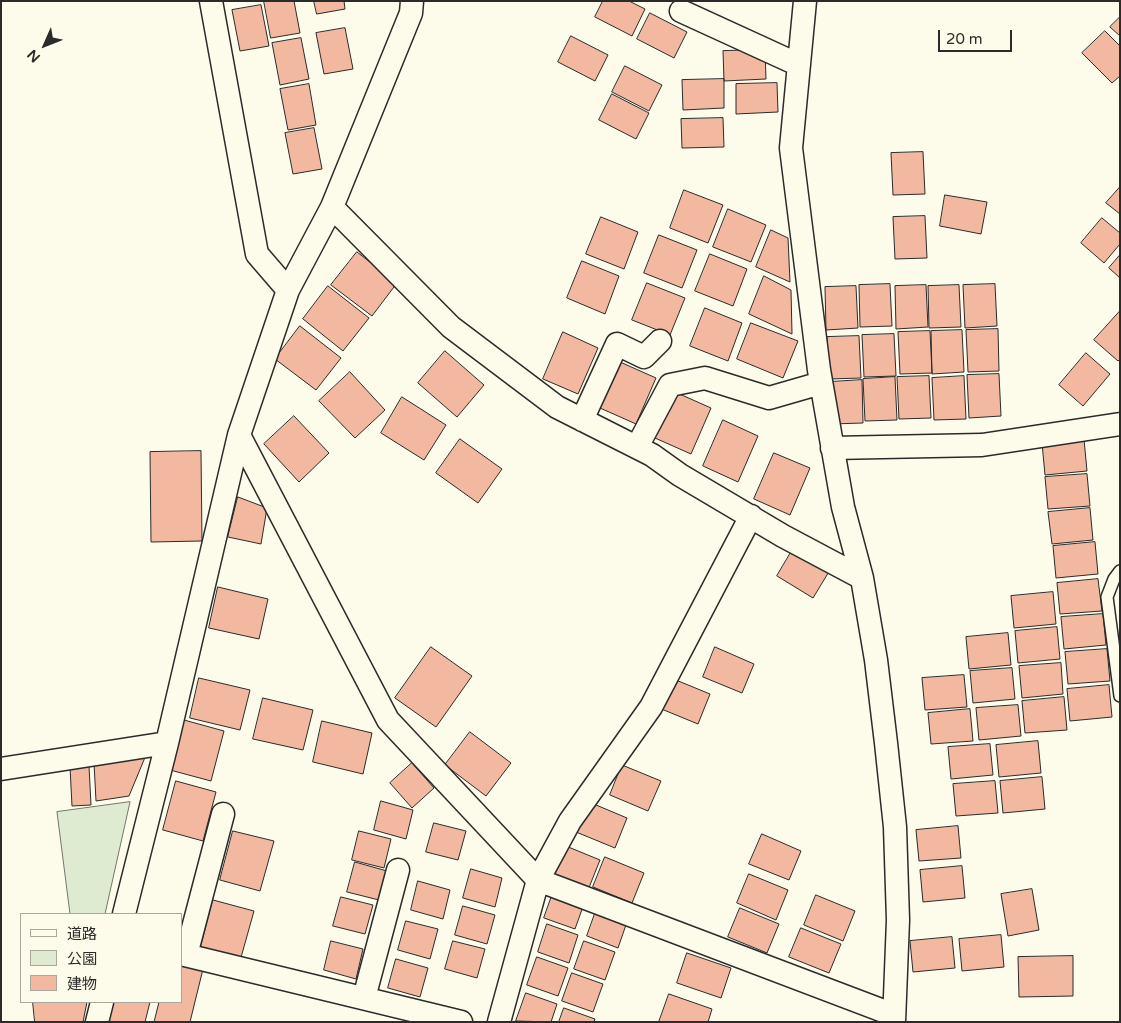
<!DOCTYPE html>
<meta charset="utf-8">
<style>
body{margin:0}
#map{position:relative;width:1121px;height:1023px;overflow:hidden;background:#fdfbea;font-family:"Varela Round","Noto Sans JP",sans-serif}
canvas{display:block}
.frame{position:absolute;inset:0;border:2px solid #2b2b2b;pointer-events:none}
.legend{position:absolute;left:20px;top:913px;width:162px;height:90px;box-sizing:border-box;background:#fdfbea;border:1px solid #a9a89e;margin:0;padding:6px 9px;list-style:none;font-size:15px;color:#2b2b2b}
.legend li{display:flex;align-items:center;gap:10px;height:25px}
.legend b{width:25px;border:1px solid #a9a89e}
.north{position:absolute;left:20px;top:20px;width:50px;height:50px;-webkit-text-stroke:4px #fdfbea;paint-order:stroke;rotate:226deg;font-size:14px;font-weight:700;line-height:20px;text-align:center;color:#2b2b2b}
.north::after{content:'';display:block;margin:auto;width:18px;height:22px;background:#2b2b2b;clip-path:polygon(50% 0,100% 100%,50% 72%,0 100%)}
.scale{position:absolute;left:938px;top:30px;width:74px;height:22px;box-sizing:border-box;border:2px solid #2b2b2b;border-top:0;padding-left:6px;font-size:15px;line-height:18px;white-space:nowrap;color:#2b2b2b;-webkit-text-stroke:4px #fdfbea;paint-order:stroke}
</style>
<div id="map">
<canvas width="1121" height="1023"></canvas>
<div class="frame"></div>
<ul class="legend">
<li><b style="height:6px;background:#fdfbea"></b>道路</li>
<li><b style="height:14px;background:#deebd1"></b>公園</li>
<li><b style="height:14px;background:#f2b8a0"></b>建物</li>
</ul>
<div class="north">N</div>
<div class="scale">20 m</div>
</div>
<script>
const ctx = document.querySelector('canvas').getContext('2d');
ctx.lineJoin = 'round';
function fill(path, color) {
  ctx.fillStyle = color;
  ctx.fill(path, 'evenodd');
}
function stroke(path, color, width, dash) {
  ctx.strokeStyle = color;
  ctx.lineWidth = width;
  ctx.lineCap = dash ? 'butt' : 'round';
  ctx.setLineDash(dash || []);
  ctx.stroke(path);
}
const green = new Path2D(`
 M130,802l-25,112h-35l-13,-102z`);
fill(green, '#deebd1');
stroke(green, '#74746e', 1);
const building = new Path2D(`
 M264,1h30l6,32 -29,5z
 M314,1h30l1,8 -28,5z
 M603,1h26l16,8 -13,27 -37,-19z
 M261,5l8,41 -29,5 -8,-41z
 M650,13l37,19 -13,26 -37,-19z
 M1120,17v19l-10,-9z
 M345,28l8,41 -29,5 -8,-41z
 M1105,31l15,15v30l-8,7 -30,-30z
 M571,36l37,19 -13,26 -37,-19z
 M301,38l8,41 -29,6 -8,-42z
 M765,50l1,29 -42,2 -1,-30z
 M625,66l37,19 -13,26 -37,-19z
 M724,79v29l-41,2 -1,-30z
 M777,83l1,29 -42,2v-30z
 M309,84l7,41 -28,5 -8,-41z
 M612,94l37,19 -13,26 -37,-19z
 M723,118l1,29 -42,1 -1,-29z
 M314,128l8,41 -29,5 -8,-41z
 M923,152l2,42 -32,1 -2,-42z
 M1120,187v27l-14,-11z
 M684,190l39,15 -15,38 -38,-15z
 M945,195l42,7 -6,32 -41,-8z
 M728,209l38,16 -15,37 -38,-15z
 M925,216l2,42 -32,1 -2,-42z
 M601,217l37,15 -14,37 -38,-15z
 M1102,218l18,15v11l-16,19 -23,-20z
 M771,230l17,8 2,44 -34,-15z
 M659,235l38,15 -15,38 -38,-15z
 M357,252l40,31 -25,33 -41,-31z
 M710,254l37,15 -14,37 -38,-15z
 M1120,255v23l-11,-10z
 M582,261l37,15 -14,38 -38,-16z
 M764,276l27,14 1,44 -43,-20z
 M647,283l38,15 -15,37 -38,-15z
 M890,284l2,42 -32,1 -1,-42z
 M995,284l2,42 -32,2 -2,-43z
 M926,285l2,42 -32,2 -1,-43z
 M959,285l2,42 -32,1 -1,-42z
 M328,286l41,32 -26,33 -40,-32z
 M856,286l2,42 -32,2 -1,-43z
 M705,308l37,15 -14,38 -38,-15z
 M1120,311v48l-2,2 -24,-21z
 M751,323l47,18 -15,37 -46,-19z
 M300,326l41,32 -25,32 -41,-31z
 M998,329l1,42 -31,1 -2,-42z
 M962,330l2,42 -32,2 -1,-43z
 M930,331l2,42 -32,1 -2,-42z
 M563,332l35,16 -20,46 -35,-15z
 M894,334l2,42 -32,1 -2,-42z
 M859,336l2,42 -32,1 -2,-42z
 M445,351l39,34 -27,32 -39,-34z
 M1086,353l24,21 -27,32 -24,-21z
 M620,362l36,16 -20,46 -36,-16z
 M350,372l35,38 -30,28 -36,-37z
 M999,374l2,42 -32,2 -2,-43z
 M929,376l2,42 -32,1 -2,-42z
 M964,376l2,43 -32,1 -2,-42z
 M895,377l2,43 -32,1 -2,-42z
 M862,380l1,43 -32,1 -1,-42z
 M675,392l36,16 -20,46 -36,-16z
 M402,397l44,28 -22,35 -43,-27z
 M294,416l35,37 -30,29 -35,-38z
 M723,420l35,16 -20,46 -35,-16z
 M460,439l42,30 -24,34 -42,-30z
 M1084,439l3,32 -42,4 -3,-32z
 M201,451l1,90 -51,1 -1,-90z
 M774,453l36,15 -20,47 -36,-16z
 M1087,474l3,32 -42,3 -3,-32z
 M238,497l29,11 -6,36 -33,-7z
 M1090,508l3,32 -41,4 -4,-32z
 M1095,542l3,32 -42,4 -3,-32z
 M793,549l37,21 -17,28 -36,-22z
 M1098,579l4,32 -42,3 -3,-31z
 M218,587l50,12 -9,40 -50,-11z
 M1053,592l3,32 -42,4 -3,-32z
 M1103,614l3,31 -42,4 -3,-32z
 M1057,627l3,32 -42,4 -3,-32z
 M1008,633l3,32 -42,4 -3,-32z
 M431,647l41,29 -36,51 -41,-29z
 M715,647l39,17 -12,29 -39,-16z
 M1107,649l3,32 -42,3 -3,-32z
 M1061,663l2,31 -41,4 -3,-32z
 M1012,668l3,31 -42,4 -3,-32z
 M964,675l3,32 -42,3 -3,-32z
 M199,678l51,12 -10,40 -50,-12z
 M671,678l39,16 -12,30 -39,-16z
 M1109,685l3,32 -42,4 -3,-32z
 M1064,697l3,33 -42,3 -3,-32z
 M263,698l50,12 -10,40 -50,-11z
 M1018,705l3,31 -42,4 -3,-32z
 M970,709l3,32 -42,3 -3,-31z
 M184,720l40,11 -13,50 -41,-11z
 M322,721l50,12 -9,41 -50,-12z
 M470,732l41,31 -25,33 -41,-31z
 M1038,741l3,32 -42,4 -3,-32z
 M990,744l3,31 -42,4 -3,-32z
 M146,755l-17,41 -33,5 -2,-38z
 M412,763l22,25 -22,20 -22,-25z
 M622,765l39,16 -13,30 -38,-16z
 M89,766l2,39 -19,1 -2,-39z
 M1042,777l3,32 -42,4 -3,-32z
 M176,781l40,11 -13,49 -40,-11z
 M995,781l3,32 -42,3 -3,-32z
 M381,801l32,9 -7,29 -32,-9z
 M589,802l38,16 -12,30 -39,-16z
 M434,823l32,8 -8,29 -32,-8z
 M958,826l3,32 -42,3 -3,-31z
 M233,831l41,10 -14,50 -40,-11z
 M359,831l32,8 -7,29 -32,-8z
 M762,834l39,17 -12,29 -40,-16z
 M561,844l39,16 -12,30 -39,-16z
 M605,857l39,16 -12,30 -39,-16z
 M355,862l32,9 -8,29 -32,-8z
 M962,866l3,32 -42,4 -3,-32z
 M471,869l31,9 -7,29 -32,-9z
 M749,874l39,16 -12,30 -39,-17z
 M418,881l32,9 -7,29 -32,-9z
 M1032,889l7,41 -31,6 -7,-42z
 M554,890l31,11 -10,28 -31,-11z
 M816,895l39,16 -12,30 -39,-16z
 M341,897l32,8 -8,29 -32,-8z
 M213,900l41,11 -14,50 -40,-11z
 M463,906l32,9 -8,29 -32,-9z
 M597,908l31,11 -10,29 -31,-12z
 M740,908l39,16 -12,29 -39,-16z
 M406,921l32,8 -8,30 -32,-9z
 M547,924l31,11 -9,28 -31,-11z
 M801,928l40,16 -12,29 -40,-16z
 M1001,935l3,32 -42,4 -3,-32z
 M952,937l3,31 -42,4 -3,-31z
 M331,941l32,8 -7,30 -32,-9z
 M453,941l32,8 -8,29 -32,-9z
 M584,941l31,11 -10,28 -31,-11z
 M687,953l44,15 -10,30 -44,-15z
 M1073,956v40l-54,1 -1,-40z
 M537,957l31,11 -10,28 -31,-11z
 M396,959l32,9 -8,29 -32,-9z
 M181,964l22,5 -13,53h-36l5,-20h22z
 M572,973l31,11 -10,28 -31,-11z
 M526,993l31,11 -6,18 -35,-1z
 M669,994l43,15 -4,13h-49z
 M33,1002h54l-4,20h-48z
 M114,1002h36l-5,20h-36z
 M564,1008l31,11 -1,3h-35z`);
fill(building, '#f2b8a0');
stroke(building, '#2b2b2b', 1);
const service = new Path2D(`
 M1120,571l-6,8 -7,18 13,99`);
const minor = new Path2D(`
 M211,1l46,253 31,36
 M805,1l-14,147 28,222 24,137 19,71 14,82 10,83 9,84 3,93 -4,102
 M681,11l118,54
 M332,207l119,120 106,80 95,48 28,20 103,61 79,42
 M582,420l35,-76 27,13 16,-16
 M239,435l149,285 150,160 356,135
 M637,447l33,-62 35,-7 64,20 52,-15
 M832,448l150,-3 138,-21
 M1,769l166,-26
 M124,914l43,-171 72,-308 49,-145 44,-83 79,-194 1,-12
 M181,954l280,68
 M186,955l37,-141
 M364,998l34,-128
 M97,1022l5,-20
 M499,1022l39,-142 32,-59 81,-114 100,-191`);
stroke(service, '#2b2b2b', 14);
stroke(minor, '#2b2b2b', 25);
stroke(service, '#fdfbea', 11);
stroke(minor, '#fdfbea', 22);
</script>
